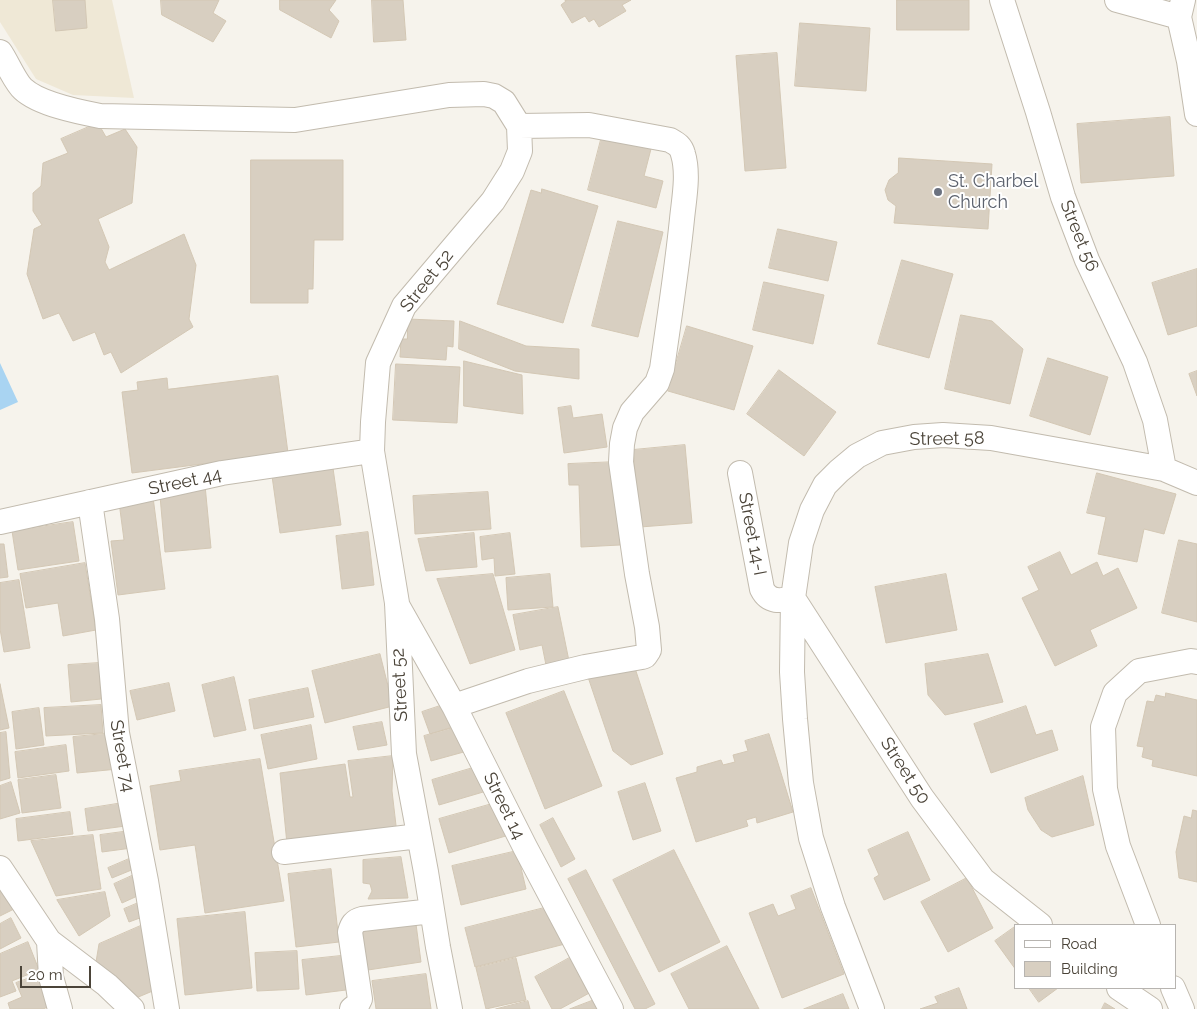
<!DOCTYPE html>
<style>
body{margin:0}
#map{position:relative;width:1197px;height:1009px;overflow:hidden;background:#f6f3ec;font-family:Raleway,sans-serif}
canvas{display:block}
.legend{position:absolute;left:1014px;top:924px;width:162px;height:65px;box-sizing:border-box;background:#fff;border:1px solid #b7b4b0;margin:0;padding:6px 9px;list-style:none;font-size:15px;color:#4b4439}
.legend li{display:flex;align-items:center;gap:10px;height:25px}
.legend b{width:25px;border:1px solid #b7b4b0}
.scale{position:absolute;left:20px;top:966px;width:71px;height:22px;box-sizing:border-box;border:2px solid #4b4439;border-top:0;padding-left:6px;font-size:15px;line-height:18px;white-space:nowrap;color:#4b4439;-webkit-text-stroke:4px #fff;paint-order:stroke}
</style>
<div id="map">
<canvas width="1197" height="1009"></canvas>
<ul class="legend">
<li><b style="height:6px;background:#fff"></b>Road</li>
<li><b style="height:14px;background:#d8cfc1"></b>Building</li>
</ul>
<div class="scale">20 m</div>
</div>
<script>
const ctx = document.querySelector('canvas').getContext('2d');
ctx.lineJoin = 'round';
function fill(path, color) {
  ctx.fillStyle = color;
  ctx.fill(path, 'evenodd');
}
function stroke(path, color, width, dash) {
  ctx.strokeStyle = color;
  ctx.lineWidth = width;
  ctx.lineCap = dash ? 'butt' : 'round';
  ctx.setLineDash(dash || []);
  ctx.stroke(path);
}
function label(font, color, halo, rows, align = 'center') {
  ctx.font = font + ' Raleway,sans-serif';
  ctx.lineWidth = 4;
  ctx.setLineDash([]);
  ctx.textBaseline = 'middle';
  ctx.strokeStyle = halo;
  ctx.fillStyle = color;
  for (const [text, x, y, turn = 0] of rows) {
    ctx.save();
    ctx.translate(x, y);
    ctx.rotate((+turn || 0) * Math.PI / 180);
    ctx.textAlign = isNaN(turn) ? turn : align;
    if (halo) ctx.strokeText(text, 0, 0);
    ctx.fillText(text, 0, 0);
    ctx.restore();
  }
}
fill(new Path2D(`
 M0,0h112l22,98 -61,-3 -37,-16 -36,-57z`), '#efe8d6');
fill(new Path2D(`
 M0,363l18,39 -18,8z`), '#a9d4f2');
const building = new Path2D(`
 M53,0h32l2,28 -31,3z
 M161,0h58l-6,13 13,8 -13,21 -51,-27z
 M280,0h56l-7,10 10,11 -8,17 -51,-28z
 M372,0h31l3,40 -32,2z
 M565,0h66l-9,5 4,6 -27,16 -5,-8 -5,3 -4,-6 -13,7 -11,-18 5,-4z
 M897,0h72v30h-72z
 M800,23l70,5 -4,63 -71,-5z
 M777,53l9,115 -41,3 -9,-115z
 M1170,117l4,59 -93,7 -4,-59z
 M98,123l8,14 19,-8 12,18 -5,56 -34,16 11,28 -4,15 4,8 75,-36 12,31 -7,54 4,8 -72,46 -10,-21 -7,3 -9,-23 -22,9 -14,-28 -16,6 -16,-45 7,-45 8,-4 -9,-14v-18l8,-7 2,-23 25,-10 -7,-14z
 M603,132l49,13 -8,31 19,5 -7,27 -68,-18z
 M899,158l93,6 -4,65 -94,-6 2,-17 -8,-6 -3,-10 4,-10 9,-7z
 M251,160h92v80h-29l-1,49h-5v14h-57z
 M542,189l56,17 -35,117 -66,-19 34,-114 10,3z
 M618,221l45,11 -25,105 -46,-11z
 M778,229l59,13 -9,39 -59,-13z
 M902,260l51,14 -24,84 -51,-14z
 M1197,269v57l-29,9 -16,-52z
 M764,282l60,13 -11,49 -60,-14z
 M961,315l31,6 31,28 -13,55 -65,-15z
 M408,319l46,2 -1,26 -6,-1 -1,14 -46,-3 1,-18h6z
 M460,321l66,25 53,3v30l-64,-8 -56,-22z
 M687,326l66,20 -19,64 -66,-19z
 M1048,358l60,19 -18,58 -60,-19z
 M464,361l58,14 1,39 -59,-8z
 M396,364l64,3 -3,56 -64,-3z
 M779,370l57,42 -32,44 -57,-42z
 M1197,371v25l-8,-22z
 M278,376l10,77 -156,20 -10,-81 16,-2 -1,-8 30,-4 1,11z
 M571,406l2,12 29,-4 5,33 -43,6 -6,-45z
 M685,445l7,78 -52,4 -7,-77z
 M617,462l3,83 -39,2 -2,-62h-10l-1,-21z
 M333,468l8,57 -61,8 -8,-57z
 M1097,473l79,21 -12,40 -20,-5 -7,33 -39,-8 8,-37 -19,-4z
 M205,485l6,63 -46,4 -5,-56z
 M488,492l3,37 -76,5 -2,-38z
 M153,497l12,92 -47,6 -7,-54 13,-1 -5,-38z
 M73,522l6,39 -61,9 -6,-39z
 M368,532l6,53 -32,4 -6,-53z
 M474,533l3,34 -51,4 -8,-32z
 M510,533l5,41 -20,2 -1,-18 -12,2 -2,-23z
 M1179,540l18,4v78l-35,-9z
 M0,544h4l4,33 -8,1z
 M1060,552l11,23 26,-13 6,14 15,-8 19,40 -47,22 7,16 -42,20 -33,-68 17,-8 -11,-23z
 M85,563l11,67 -33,6 -5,-33 -32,5 -6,-34z
 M493,574l22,76 -45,14 -33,-85z
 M550,574l3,33 -45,3 -2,-32z
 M946,574l11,56 -71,13 -11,-56z
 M19,580l11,68 -26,4 -4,-23v-46z
 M558,607l11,54 -23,4 -4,-20 -22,5 -7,-35z
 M380,654l13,52 -68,17 -13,-52z
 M988,654l15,48 -58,13 -17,-20 -3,-31z
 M633,662l30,92 -32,11 -18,-14 -25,-74z
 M99,663l2,36 -30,3 -3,-37z
 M234,677l12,53 -32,7 -12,-52z
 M169,683l6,28 -38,9 -7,-29z
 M0,684l9,44 -9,2z
 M308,688l6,29 -60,12 -5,-29z
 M564,691l38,95 -57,23 -39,-96z
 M1166,693l31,7v76l-45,-10 1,-6 -11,-3 2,-10 -7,-1 10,-45 7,1 2,-7 9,2z
 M449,703l7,23 -26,8 -8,-22z
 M101,705l2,28 -57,3 -2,-28z
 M1026,706l10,29 16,-5 6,20 -67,23 -17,-49z
 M39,708l5,37 -28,4 -4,-37z
 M382,722l5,23 -29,5 -5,-23z
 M311,725l6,34 -49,10 -7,-34z
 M464,725l7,25 -40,11 -7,-25z
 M6,732l4,46 -10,3v-48z
 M114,733l4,36 -41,4 -4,-36z
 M769,734l24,78 -36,11 -1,-6 -10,3 2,6 -52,16 -20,-64 21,-6v-5l24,-7 2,5 12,-3 -2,-7 15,-4 -3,-10z
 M66,745l3,26 -51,7 -3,-26z
 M393,756l-1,35 5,43 -110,10 -7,-71 65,-9 5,33h3l-5,-36z
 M260,759l24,142 -79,12 -10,-68 -35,5 -10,-64 31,-5 -2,-10z
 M483,765l7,25 -51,15 -7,-25z
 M56,775l5,33 -39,5 -4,-33z
 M1083,776l11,49 -42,12 -11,-7 -13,-20 -3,-12z
 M11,782l9,31 -20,6v-33z
 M645,783l16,48 -28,9 -15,-48z
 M129,802l4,23 -45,6 -3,-22z
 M499,802l10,33 -60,18 -10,-34z
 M1193,810l4,1v71l-18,-4 -3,-26 8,-36 7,2z
 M70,812l3,22 -55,7 -2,-22z
 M553,818l22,41 -14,8 -21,-42z
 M130,831l2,17 -30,4 -2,-17z
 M908,832l22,48 -46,20 -10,-22 5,-3 -11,-25z
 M93,835l8,54 -45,7 -25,-55z
 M674,850l46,92 -61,30 -46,-92z
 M517,851l9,38 -65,16 -9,-39z
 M401,857l7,41 -40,1 4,-8 -2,-7 -7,-1v-23z
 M129,859l5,10 -22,9 -4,-10z
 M331,869l8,73 -43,5 -8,-73z
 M586,870l69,134 -10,5h-10l-67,-130z
 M136,874l8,19 -22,10 -8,-19z
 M967,878l26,50 -45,24 -27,-50z
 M0,882l14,27 -14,7z
 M811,888l33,86 -62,24 -33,-85 24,-9 5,12 18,-7 -5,-13z
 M105,892l5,24 -31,20 -22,-36z
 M143,901l5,14 -19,7 -5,-13z
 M556,905l9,39 -90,23 -10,-39z
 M245,912l7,76 -67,7 -8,-76z
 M11,918l10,20 -21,11v-25z
 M145,924l10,66 -19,8 -40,-36 3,-18z
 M416,924l5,38 -53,8 -6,-38z
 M1016,926v44l-21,-29z
 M28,942l11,28 -27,11 4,10 -16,6v-43z
 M727,946l32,63h-70l-18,-35z
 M297,951l2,38 -42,2 -2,-38z
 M350,955l4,34 -48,6 -4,-35z
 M573,956l20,35 -33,18h-8l-17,-32z
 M516,958l10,42 -40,9 -10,-41z
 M426,974l5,35h-55l-4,-28z
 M38,975l12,31 -7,3h-33l-2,-6 14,-6 -6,-14z
 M959,988l8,21h-47l18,-6 -3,-6z
 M1029,988h29l-19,14z
 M843,994l6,15h-45z
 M602,997l4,12h-36z
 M528,1001l2,8h-34z
 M1105,1003l10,6h-13z`);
fill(building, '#d8cfc1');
stroke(building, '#d3c7b4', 1);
const minor = new Path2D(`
 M1002,0l36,112 25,85 24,63 48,102 20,58 9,49
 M1117,0l62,17
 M1183,0l-4,17 10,44 8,53
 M0,52c7,10 15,30 23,37 16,15 56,23 77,27l195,4 154,-25 35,-1 10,2 10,6 15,24 1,25 -8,20 -19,30 -89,105 -26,57 -5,59 -1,29 25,152 7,151 22,118 12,75 12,62
 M740,473l22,116c7,14 19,12 31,9
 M90,502l17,117 10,114 29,148 21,128
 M0,522l222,-49 150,-22
 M793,598l129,200 61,82 57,45
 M397,605l57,101 71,141 86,162
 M454,706l74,-25 57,-14 57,-10 3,-1 4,-6 -2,-23 -10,-53 -16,-112 1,-18 3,-16 7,-16 25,-29 5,-14c7,-50 15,-100 20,-150 2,-20 7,-45 1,-65 -2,-8 -6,-10 -13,-14l-81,-15 -70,1
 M284,852l135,-16
 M0,868l49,73 58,44 25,24
 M1148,925l-30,-79 -13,-57 -2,-62 12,-34 24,-22 52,-10 6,1
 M49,941l2,36 9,32
 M1119,988l31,21
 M1173,988l9,21
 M352,1009l5,-4 3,-6 -10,-67c2,-7 4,-11 12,-13l70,-8
 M872,1009l-39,-102 -22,-69 -10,-55 -6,-64 -3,-47 1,-74 8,-55 11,-33 13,-25 14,-14 18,-15 25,-13 32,-6 29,-2 48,3 173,31 33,14`);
stroke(minor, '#c2bbae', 26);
stroke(minor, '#fff', 24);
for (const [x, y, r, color] of [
 [938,192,5,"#6b7280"]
]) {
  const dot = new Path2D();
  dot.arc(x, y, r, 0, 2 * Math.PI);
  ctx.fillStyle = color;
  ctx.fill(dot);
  stroke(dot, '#fff', 2);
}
label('18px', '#5b616d', '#fff', [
 ["St. Charbel",948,182],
 ["Church",948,203]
], 'left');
label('18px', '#4b4439', '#fff', [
 ["Street 56",1079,236,68],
 ["Street 52",427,281,-52],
 ["Street 58",947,439,-1],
 ["Street 44",185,482,-12],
 ["Street 14-I",752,534,79],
 ["Street 52",400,685,-93],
 ["Street 74",122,756,80],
 ["Street 50",905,771,57],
 ["Street 14",504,806,64]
]);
</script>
